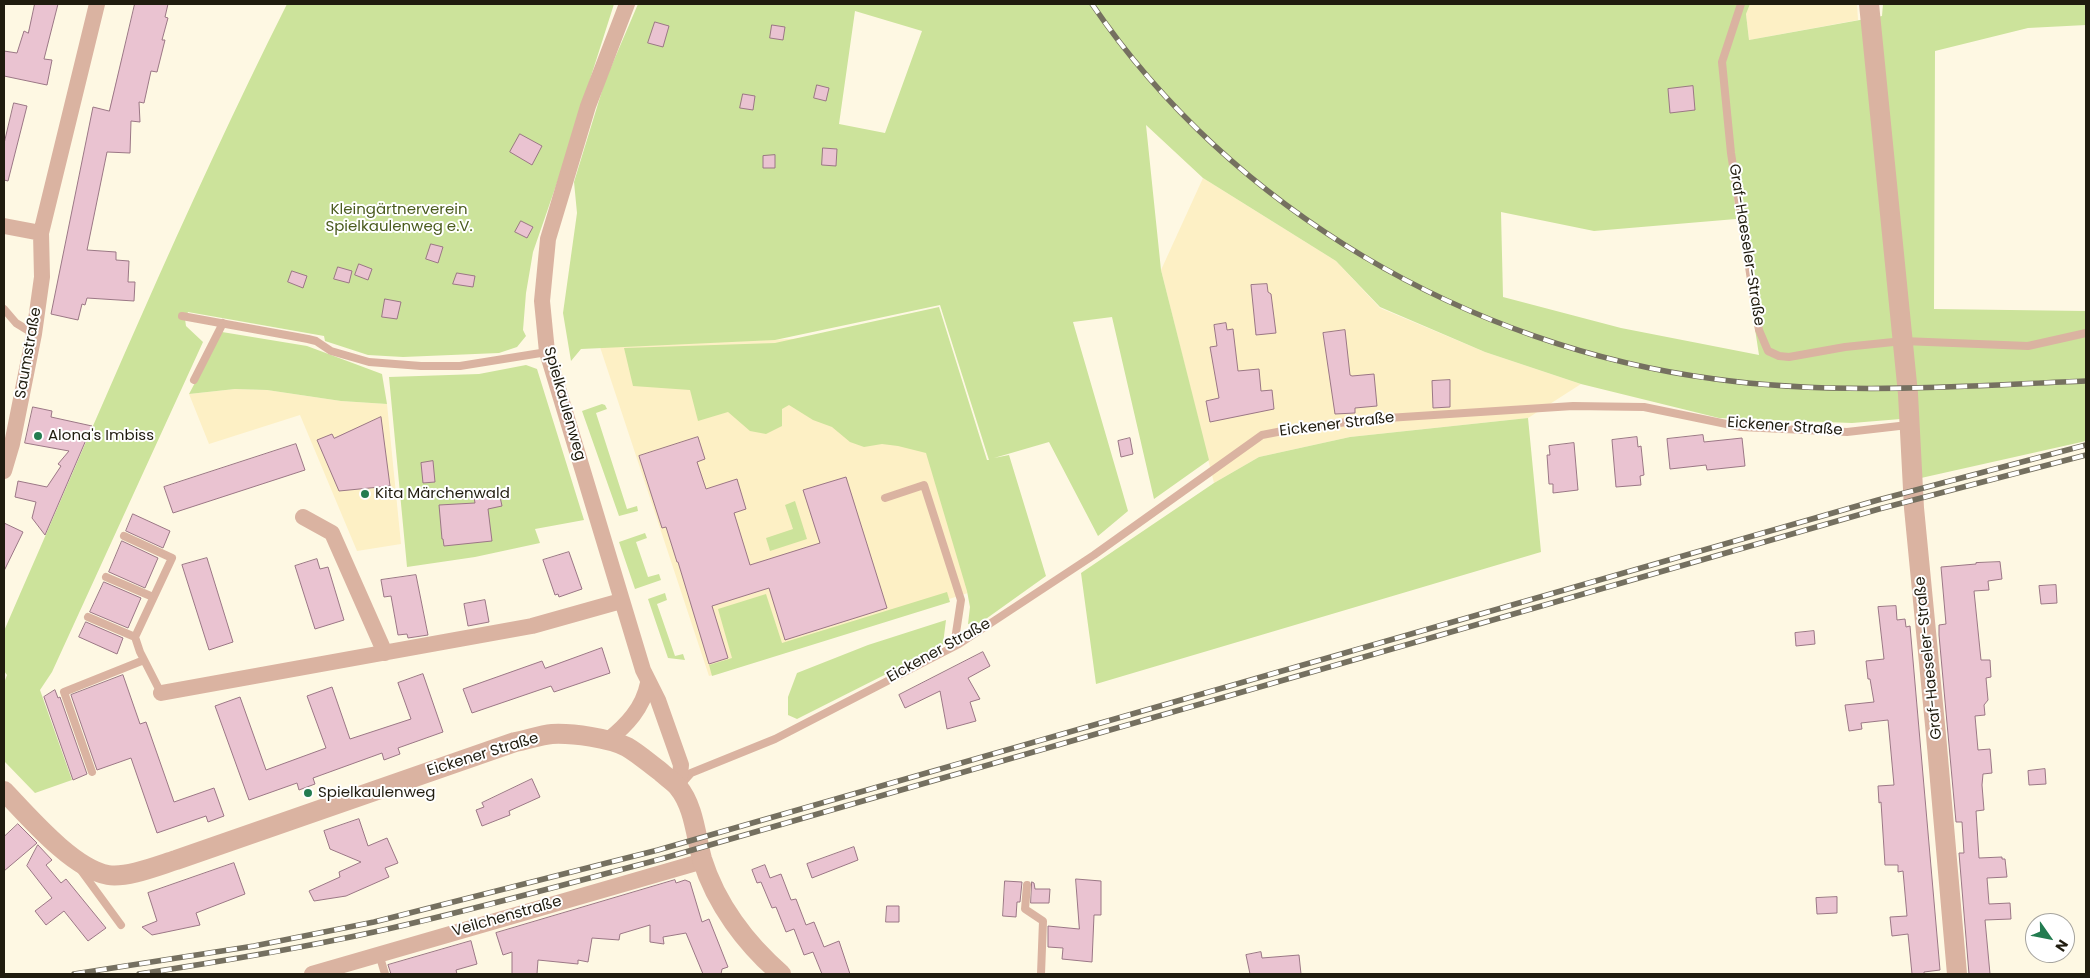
<!DOCTYPE html>
<meta charset="utf-8">
<style>
body{margin:0}
#map{position:relative;width:2090px;height:978px;overflow:hidden;background:#fef8e3;font-family:Poppins,sans-serif}
canvas{display:block}
.frame{position:absolute;inset:0;border:5px solid #201c0f;pointer-events:none}
.north{position:absolute;left:2025px;top:913px;width:50px;height:50px;box-sizing:border-box;background:#fff;border:1px solid #a6a49f;border-radius:50%;rotate:123deg;font-size:14px;font-weight:700;line-height:20px;text-align:center;color:#201c0f}
.north::after{content:'';display:block;margin:auto;width:18px;height:22px;background:#237c50;clip-path:polygon(50% 0,100% 100%,50% 72%,0 100%)}
</style>
<div id="map">
<canvas width="2090" height="978"></canvas>
<div class="frame"></div>
<div class="north">N</div>
</div>
<script>
const ctx = document.querySelector('canvas').getContext('2d');
ctx.lineJoin = 'round';
function fill(path, color) {
  ctx.fillStyle = color;
  ctx.fill(path, 'evenodd');
}
function stroke(path, color, width, dash) {
  ctx.strokeStyle = color;
  ctx.lineWidth = width;
  ctx.lineCap = dash ? 'butt' : 'round';
  ctx.setLineDash(dash || []);
  ctx.stroke(path);
}
function label(font, color, halo, rows, align = 'center') {
  ctx.font = font + ' Poppins,sans-serif';
  ctx.lineWidth = 4;
  ctx.setLineDash([]);
  ctx.textBaseline = 'middle';
  ctx.strokeStyle = halo;
  ctx.fillStyle = color;
  for (const [text, x, y, turn = 0] of rows) {
    ctx.save();
    ctx.translate(x, y);
    ctx.rotate((+turn || 0) * Math.PI / 180);
    ctx.textAlign = isNaN(turn) ? turn : align;
    if (halo) ctx.strokeText(text, 0, 0);
    ctx.fillText(text, 0, 0);
    ctx.restore();
  }
}
fill(new Path2D(`
 M1750,4h107l1,16 -109,20 -3,-26z
 M1203,178l133,83 44,47 105,44 96,32 -53,34 -178,19 -91,20 -45,26 -53,-213z
 M908,334l63,258 -262,84 -109,-329z
 M235,389l32,1 74,11 46,3 14,140 -44,7 -57,-136 -91,29 -20,-50z`), '#fdf0c5');
fill(new Path2D(`
 M287,4h327l-54,170 -27,78 -7,41 -3,37 3,6 -9,11 -18,6 -96,4 -35,-2 -43,-14 -1,-5 -136,-24 -3,7 1,7 17,16 -151,330 -12,18 32,90 -37,13 -31,-32v-78l3,-8 -3,-4v-40c92,-210 180,-422 283,-627z
 M638,4h1112l-4,10 3,26 133,-24 1,-12h203v21l-58,3 -93,23 -1,258 152,2v130l-165,37 -8,-60 -61,5 -133,-5 -138,-34 -96,-32 -105,-45 -44,-46 -133,-83 -57,-53 15,145 48,190 -55,39 -42,-182 -39,5 55,189 -30,25 -49,-94 -55,16 15,-3 37,121 -63,45 -8,4 -7,-1 2,-17 -3,-16 -41,-138 -28,-7 -16,-2 -18,3 -14,-5 -18,-15 -19,-7 -24,-15 -7,4v17l-16,8 -16,-3 -22,-19 -30,9 -8,-31 -57,-4 -9,-38 151,-5 164,-36 48,153h2l-49,-155 -165,35 -194,9 -10,12 -8,-48 14,-100 -3,-31 31,-101zM855,11l67,20 -37,102 -46,-9zM1734,192l25,163 -138,-27 -118,-31 -2,-85 93,19 142,-12z
 M222,332l85,14 75,28 5,30 -46,-3 -74,-11 -32,-1 -46,5z
 M526,365l11,4 47,151 -49,9 5,14 -65,14 -68,10 -18,-190 90,-3z
 M602,404l3,1 2,4 -11,4 31,96 10,-3 1,5 -19,5 -37,-105z
 M1528,418l13,134 -445,132 -15,-111 133,-90 45,-26 91,-20z
 M795,501l12,38 -37,12 -4,-13 27,-9 -8,-24z
 M645,533l2,5 -11,4 12,35 11,-3 2,6 -26,9 -16,-47z
 M947,592l3,10 -238,74 -3,-11 23,-7 -14,-49 48,-15 16,49z
 M665,593l2,7 -10,4 18,52 8,-2 2,6 -17,-2 -20,-59z
 M946,620l-3,24 -3,3 -143,72 -9,-4v-18l9,-24 71,-28z`), '#cce39b');
const building = new Path2D(`
 M35,4h23l-14,55 8,1 -5,25 -43,-9v-25l13,2 7,-22 4,2z
 M135,4h33l-3,13 3,1 -6,22h3l-8,32 -6,-1 -7,32 -5,-1 1,20 -9,-1 -1,32 -23,-1 -20,98 29,2v8l13,1 -1,21h7l-1,19 -47,-3 -2,7 -3,-1 -4,16 -27,-6 42,-207 16,4z
 M655,22l14,4 -6,21 -15,-4z
 M772,25l13,2 -2,13 -13,-2z
 M817,85l12,3 -3,13 -12,-3z
 M1693,86l2,24 -25,3 -2,-24z
 M743,94l12,2 -2,14 -13,-2z
 M14,103l13,3 -19,75 -4,-1v-36z
 M520,134l22,12 -10,19 -22,-13z
 M823,148l14,1 -1,17 -14,-1z
 M775,155v13h-12v-12z
 M521,221l12,6 -6,11 -12,-6z
 M431,244l12,3 -5,16 -12,-4z
 M359,264l13,5 -4,11 -13,-5z
 M338,267l14,4 -3,12 -15,-4z
 M292,271l15,5 -4,12 -15,-6z
 M457,273l18,3 -2,11 -20,-3z
 M1267,284l1,8 3,2 5,39 -20,2 -5,-50z
 M385,299l16,3 -4,17 -15,-2z
 M1226,323l1,7 6,-1 5,42 21,-2 2,22 11,-1 2,19 -64,13 -4,-21 13,-3 -9,-51 7,-1 -3,-21z
 M1345,330l5,45 2,1 22,-2 3,32 -22,2v5l-20,1 -12,-81z
 M1450,380v27l-17,1 -1,-27z
 M33,407l19,4 -1,6 41,9 -47,109 -13,-17 4,-16 -21,-5 3,-16 29,6 14,-21 -3,-2 11,-13 -44,-8z
 M381,417l9,69 -51,5 -22,-51 15,-6 2,4z
 M1703,435l1,7 38,-4 3,28 -38,4 -1,-5 -36,4 -3,-30z
 M698,437l7,22 -8,3 9,27 31,-10 9,30 -12,4 16,52 70,-22 -17,-53 43,-13 41,131 -102,32 -16,-52 -57,18 16,52 -19,6 -31,-102h-1l-11,-35 -4,1 -23,-72z
 M1637,437l1,10 3,-1 3,29 -4,1 1,9 -25,2 -4,-47z
 M1130,438l3,16 -12,3 -3,-16z
 M1574,443l4,47 -25,3v-9h-4l-2,-29h3l-1,-9z
 M296,444l9,26 -132,43 -9,-26z
 M433,461l2,21 -12,1 -2,-20z
 M499,492l3,14 -14,3 4,32 -48,5 -1,-7h-1l-3,-34 36,-2 -1,-6z
 M133,514l37,17 -7,17 -37,-17z
 M4,523l19,9 -19,39z
 M122,541l36,17 -13,30 -36,-16z
 M569,552l13,37 -23,8 -1,-3 -3,1 -12,-35z
 M207,558l26,84 -24,8 -27,-85z
 M317,559l3,10 8,-2 16,53 -29,9 -20,-63z
 M2000,562l2,17 -14,2 1,9 -15,1 7,69h9l1,17 -5,1 2,22 -4,5 1,10 -10,1 3,34 12,-1 2,24 -9,1 -1,11 2,25 -8,1 3,47 23,-1v2h3l2,18 -20,1 2,26 21,-1 1,16 -26,1 5,54h-21l-10,-121h5l-2,-31h-6l-17,-187v-10l7,-1 -5,-57 35,-3v-1z
 M416,575l12,60 -20,3 -1,-4 -9,1 -7,-39 -7,1 -3,-17z
 M104,582l37,16 -13,30 -38,-16z
 M2056,585l1,18 -16,1 -2,-18z
 M485,600l4,22 -21,4 -4,-22z
 M1896,606l1,14 8,-1 1,8 4,-1 30,344 -16,2v2h-12l-4,-40 -16,2 -2,-19 17,-1 -4,-45 -5,1v-7h-13l-4,-63 -2,1 -1,-17 16,-1 -6,-65 -27,3 1,6 -13,2 -4,-26 29,-3 -4,-23h-2l-2,-18 18,-2 -6,-52z
 M86,622l37,16 -6,16 -38,-17z
 M1814,631l1,13 -19,2 -1,-13z
 M602,648l8,25 -56,19 -3,-6 -79,27 -9,-24 79,-28 3,7z
 M983,652l7,14 -22,12 12,21 -10,3 6,19 -29,8 -7,-38 -35,17 -6,-13z
 M423,674l20,58 -45,16 2,6 -16,6 -2,-7 -69,25 2,6 -16,6 -2,-7 -48,17 -34,-94 25,-9 26,73 60,-22 -19,-52 25,-9 18,52 61,-20 -13,-36z
 M123,675l17,49 6,-2 28,80 40,-14 10,28 -16,6 -2,-6 -49,17 -26,-75 -34,12 -26,-75z
 M55,690l3,8 2,-1 27,77 -14,6 -29,-83z
 M2045,769l1,15 -17,1 -1,-14z
 M532,779l8,18 -31,14 1,4 -28,11 -6,-16 8,-3 -2,-4z
 M359,819l9,27 19,-8 11,25 -13,5 4,9 -43,19 -32,5 -5,-10 31,-14 -1,-5 22,-10 -31,-13 -6,-18z
 M18,824l19,19 -33,28v-34z
 M38,845l14,15 -6,5 15,18 5,-4 40,49 -18,13 -24,-30 -18,14 -11,-14 17,-13 -25,-32z
 M854,847l4,13 -46,18 -5,-14z
 M234,863l11,31 -49,19 4,12 -48,10 -10,-8 15,-6 -9,-28z
 M765,865l5,13 11,-4 10,26 5,-1 10,26 8,-3 10,25 15,-6 11,33h-28l-9,-22 -9,3 -10,-26 -8,3 -10,-25 -4,1 -11,-26 -4,1 -5,-13z
 M1076,879l25,2v34h-7l-2,47 -30,-3 1,-11 -15,-1v-21l31,3z
 M675,880l1,3 9,-3 5,2 12,40 7,-3 19,48 -6,2 -1,5h-18l-17,-41 -23,4 1,7 -14,-2v-17l-30,9 -1,6 -27,-2 -4,24 -10,-2v4l-40,-4 -1,14h-25v-22l-9,3 -7,-22z
 M1005,881l17,1 -2,20h-3l-1,15 -13,-1z
 M1032,882l2,1 1,6h15l-1,14h-18z
 M1837,897v16l-20,1 -1,-16z
 M887,906h12v16h-13z
 M471,941l6,23 -21,6 1,4h-66l-3,-9z
 M1261,952l1,6 37,-3 2,19h-51l-4,-19z`);
fill(building, '#eac3d1');
stroke(building, '#9b7785', 1);
stroke(new Path2D(`
 M1741,4l-19,58 9,91 28,177 9,21 11,5 10,1 56,-10 58,-6 125,5 58,-13
 M4,309l12,14 18,11
 M182,316l126,23 8,2 15,10 38,11 52,4h39l87,-14
 M194,380l29,-57
 M885,498l39,-13 37,115 -7,46
 M124,536l48,22 -37,79 5,15 21,41
 M106,577l47,20
 M88,617l47,20
 M92,772l-28,-80 80,-32
 M683,782l8,-9 84,-34 184,-95 135,-89 168,-120 36,-7 74,-9 201,-13 71,1 97,20 106,5 61,-7
 M80,869l41,56
 M1027,885l-2,24 18,12 -2,53
 M379,954l6,20`), '#dab3a1', 8);
stroke(new Path2D(`
 M627,4l-39,102 -40,133 -6,62 5,51 96,318 15,30 23,65 -2,22
 M4,226l37,7
 M4,471l8,-27 22,-110 8,-57 -1,-44 56,-229
 M303,517l29,16 53,120
 M161,693l371,-67 89,-25
 M607,741c20,-16 36,-33 41,-58
 M312,974l391,-113`), '#dab3a1', 16);
stroke(new Path2D(`
 M1869,4l39,390 6,114 22,227 21,239
 M4,791c24,25 69,78 104,84 19,3 49,-9 68,-15l339,-118c12,-2 25,-7 37,-8 21,-1 57,4 75,13 12,7 23,17 34,25 5,5 13,10 17,15 16,19 18,50 24,72 14,45 44,85 79,115`), '#dab3a1', 20);
const rail = new Path2D(`
 M1092,4c140,206 378,343 623,375 123,17 248,7 371,2
 M74,974l180,-28 120,-24 284,-72 1220,-350 208,-55
 M139,974c79,-12 157,-25 235,-42 96,-21 192,-48 287,-73l1218,-350 207,-54`);
stroke(rail, '#757060', 5.5);
stroke(rail, '#fff', 4, [11]);
for (const [x, y, r, color] of [
 [38,436,5,"#237c50"],
 [365,494,5,"#237c50"],
 [308,793,5,"#237c50"]
]) {
  const dot = new Path2D();
  dot.arc(x, y, r, 0, 2 * Math.PI);
  ctx.fillStyle = color;
  ctx.fill(dot);
  stroke(dot, '#fff', 2);
}
label('15px', '#4a5b1e', '#fff', [
 ["Kleingärtnerverein",399,210],
 ["Spielkaulenweg e.V.",399,227]
]);
label('15px', '#201c0f', '#fff', [
 ["Graf-Haeseler-Straße",1746,245,81],
 ["Saumstraße",29,353,-80],
 ["Spielkaulenweg",564,404,74],
 ["Eickener Straße",1337,425,-7],
 ["Eickener Straße",1785,427,4],
 ["Eickener Straße",939,651,-29],
 ["Graf-Haeseler-Straße",1929,658,-96],
 ["Eickener Straße",483,755,-17],
 ["Veilchenstraße",507,917,-16]
]);
label('15px', '#201c0f', '#fff', [
 ["Alona's Imbiss",48,436],
 ["Kita Märchenwald",375,494],
 ["Spielkaulenweg",318,793]
], 'left');
</script>
